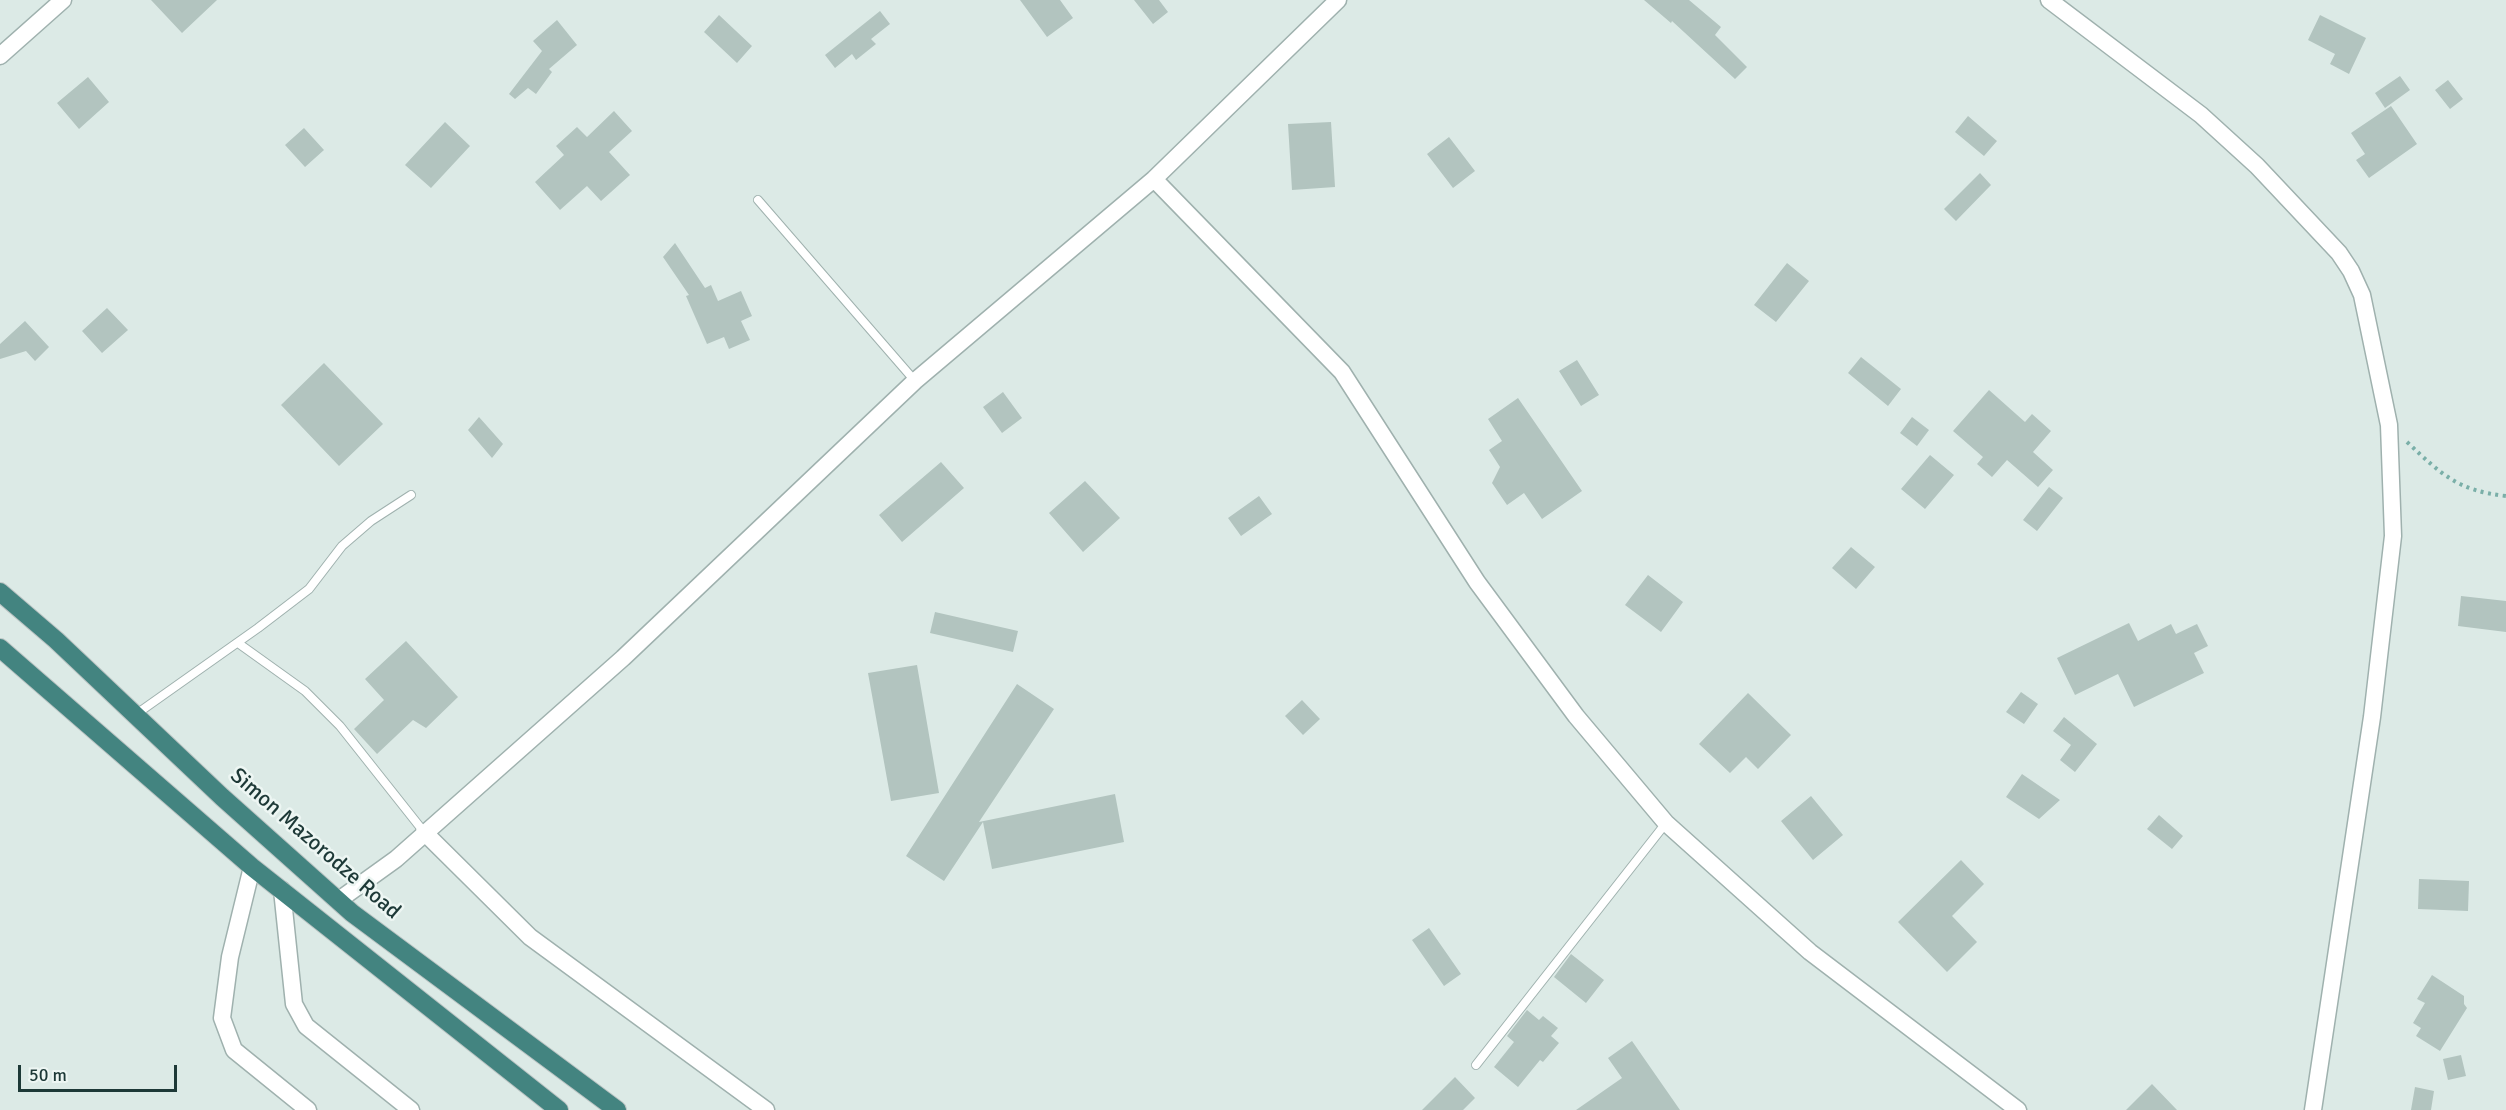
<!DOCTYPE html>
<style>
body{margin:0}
#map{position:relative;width:2506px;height:1110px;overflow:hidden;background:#dceae6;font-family:Signika,sans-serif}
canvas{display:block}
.scale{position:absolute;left:18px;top:1065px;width:159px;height:27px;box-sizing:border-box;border:3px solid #1d3937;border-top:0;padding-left:8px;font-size:18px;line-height:21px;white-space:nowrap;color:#1d3937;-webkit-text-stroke:4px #edf6f3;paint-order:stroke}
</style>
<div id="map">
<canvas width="2506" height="1110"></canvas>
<div class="scale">50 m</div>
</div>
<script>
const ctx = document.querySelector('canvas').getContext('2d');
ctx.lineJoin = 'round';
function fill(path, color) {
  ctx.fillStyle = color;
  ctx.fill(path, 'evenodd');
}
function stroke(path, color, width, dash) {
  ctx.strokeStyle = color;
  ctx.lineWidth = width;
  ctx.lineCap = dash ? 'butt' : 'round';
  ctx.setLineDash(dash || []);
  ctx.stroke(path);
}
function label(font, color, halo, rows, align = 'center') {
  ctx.font = font + ' Signika,sans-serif';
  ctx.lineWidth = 5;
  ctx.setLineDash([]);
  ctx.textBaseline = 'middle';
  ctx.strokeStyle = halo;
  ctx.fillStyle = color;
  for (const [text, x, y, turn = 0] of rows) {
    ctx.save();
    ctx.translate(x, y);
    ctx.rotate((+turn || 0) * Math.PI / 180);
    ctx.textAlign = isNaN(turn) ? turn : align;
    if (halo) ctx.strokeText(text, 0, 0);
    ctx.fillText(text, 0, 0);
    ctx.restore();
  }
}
fill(new Path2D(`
 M151,0h66l-35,33z
 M1020,0h40l13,18 -26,19z
 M1134,0h25l9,12 -15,12z
 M1644,0h45l32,27 -6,8 32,32 -12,12 -63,-58 -1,2z
 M880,11l10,13 -19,15 5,5 -20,16 -4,-6 -17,14 -10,-13z
 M719,15l33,31 -15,17 -33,-31z
 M2320,15l46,23 -17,36 -19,-10 5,-10 -27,-14z
 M557,20l20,25 -28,24 3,3 -16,22 -8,-6 -13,11 -6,-5 33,-43 -9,-10z
 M2400,76l10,14 -25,18 -10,-15z
 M88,77l21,25 -30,27 -22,-26z
 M2448,80l15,19 -13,10 -15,-19z
 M2391,106l26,38 -48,34 -13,-18 9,-6 -14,-21z
 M614,111l18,20 -23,21 21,23 -29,26 -14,-15 -27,24 -25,-28 29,-27 -8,-9 21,-19 10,10z
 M1968,116l29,25 -13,15 -29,-24z
 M445,122l25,24 -39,42 -26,-23z
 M1331,122l4,65 -43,3 -4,-66z
 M304,128l20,22 -19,17 -20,-22z
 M1449,137l26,34 -22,17 -26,-34z
 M1980,173l11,12 -35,36 -12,-12z
 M675,243l30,45 6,-3 7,16 23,-10 11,25 -11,5 9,19 -21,9 -5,-12 -17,7 -21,-48 3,-1 -26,-38z
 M1787,263l22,18 -33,41 -22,-17z
 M107,308l21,22 -26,23 -20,-22z
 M25,321l24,26 -14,14 -9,-10 -26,8v-15z
 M1861,357l40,32 -13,17 -40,-33z
 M1577,360l22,35 -18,11 -22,-35z
 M324,363l59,61 -44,42 -58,-61z
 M1989,390l36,32 7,-8 19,17 -18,21 20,18 -15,17 -31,-27 -15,17 -15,-13 6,-7 -30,-26z
 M1003,392l19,26 -20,15 -19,-26z
 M1518,398l64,93 -40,28 -18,-26 -17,12 -15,-22 8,-16 -11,-17 13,-9 -14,-22z
 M479,417l24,27 -11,14 -24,-28z
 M1912,417l17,13 -12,16 -17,-13z
 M1930,455l24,20 -29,34 -24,-20z
 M941,462l23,26 -62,54 -23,-27z
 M1085,481l35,37 -37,34 -34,-39z
 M2049,487l14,11 -26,33 -14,-11z
 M1259,496l13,18 -31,22 -13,-18z
 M1851,547l24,20 -19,22 -24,-21z
 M1648,575l35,27 -22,30 -36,-27z
 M2461,596l45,5v31l-48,-6z
 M935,612l83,19 -5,21 -83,-19z
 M2129,623l9,18 33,-17 5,10 21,-10 11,22 -14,7 10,20 -70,34 -16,-33 -43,21 -18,-37z
 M406,641l52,56 -32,31 -13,-8 -36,34 -23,-25 30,-29 -19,-21z
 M917,665l22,128 -48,8 -23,-128z
 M1017,684l37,25 -75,113 136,-28 9,48 -132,27 -9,-47 -39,59 -38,-25z
 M2021,692l17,12 -14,20 -18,-12z
 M1748,693l43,42 -33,34 -12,-12 -16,16 -31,-29z
 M1302,700l18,19 -17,16 -18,-19z
 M2064,717l33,27 -22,28 -15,-12 11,-15 -18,-14z
 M2022,774l38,26 -21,19 -33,-22z
 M1811,796l32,39 -30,25 -32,-39z
 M2159,815l24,21 -11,13 -25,-20z
 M1961,860l23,24 -32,32 25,26 -30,30 -49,-50z
 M2419,879l50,2 -1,30 -50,-2z
 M1429,928l32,46 -17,12 -32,-46z
 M1571,954l33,26 -18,23 -32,-26z
 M2432,975l32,21v8l3,4 -27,43 -24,-15 5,-8 -8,-5 12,-20 -8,-4z
 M1527,1010l12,10 4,-4 15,12 -7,8 8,7 -16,19 -3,-2 -22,27 -24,-20 20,-25 -7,-6z
 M1632,1041l48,69h-104l46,-32 -14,-20z
 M2461,1055l5,21 -18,4 -5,-21z
 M1455,1077l20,21 -12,12h-41z
 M2152,1084l25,26h-51z
 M2415,1087l19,4 -3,19h-20z`), '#b2c4bf');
const service = new Path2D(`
 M758,200l157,181
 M238,643l67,48 35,35 84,106
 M135,715l123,-87 51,-39 33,-43 29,-25 40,-26
 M1476,1065l190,-242`);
const minor = new Path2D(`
 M2049,0l152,115 56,51 82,87 12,18 11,24 27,130 4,111 -21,181 -59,393
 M0,56l63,-56
 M1154,179l188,193 135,210 99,134 90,107 144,129 208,158
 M424,832l106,105 236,173
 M252,867l-22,90 -8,61 12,32 74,60
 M282,890l12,114 12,22 105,84
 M339,900l57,-41 227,-201 292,-277 239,-202 184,-179`);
const trunk = new Path2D(`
 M0,592l56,48 166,157 130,116 265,197
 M0,648l252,219 307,243`);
stroke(service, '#9fb1ae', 10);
stroke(minor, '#9fb1ae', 19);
stroke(trunk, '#bbc4c3', 20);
stroke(new Path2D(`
 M2407,442c34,32 51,49 99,54`), '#7aafa8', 4, [3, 4.5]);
stroke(service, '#fff', 8);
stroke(minor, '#fff', 16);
stroke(trunk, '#438480', 18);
label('22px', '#1d3937', '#edf6f3', [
 ["Simon Mazorodze Road",315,844,41]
]);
</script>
